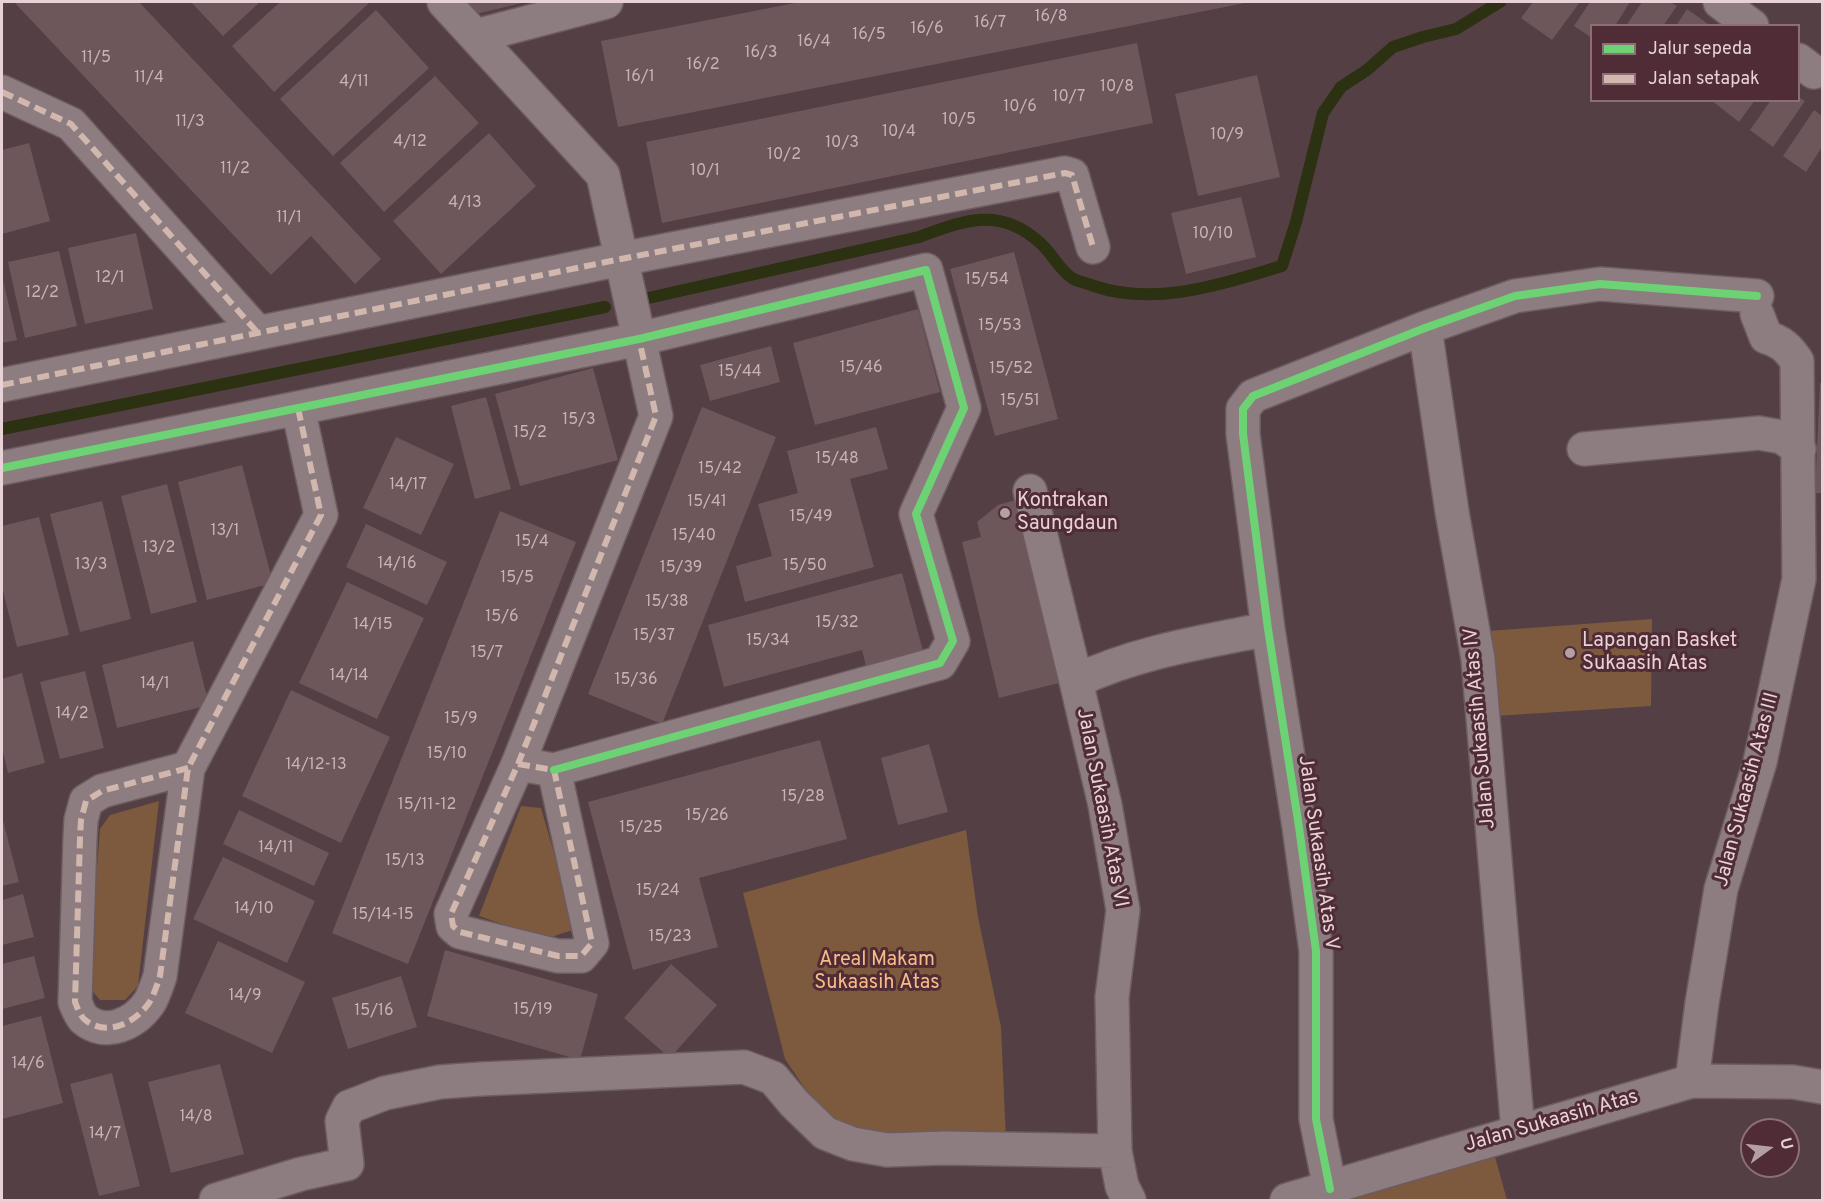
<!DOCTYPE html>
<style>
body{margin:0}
#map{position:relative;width:1824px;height:1202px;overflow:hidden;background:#533f44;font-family:Overpass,sans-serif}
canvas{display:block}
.frame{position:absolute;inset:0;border:3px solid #e9d2d7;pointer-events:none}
.legend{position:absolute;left:1590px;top:24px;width:210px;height:78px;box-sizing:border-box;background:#4f2c36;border:2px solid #8d6e76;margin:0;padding:8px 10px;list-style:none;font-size:18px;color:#e9d2d7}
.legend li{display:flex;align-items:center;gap:12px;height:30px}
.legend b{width:30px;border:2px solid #8d6e76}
.north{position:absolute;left:1740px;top:1118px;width:60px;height:60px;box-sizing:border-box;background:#4f2c36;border:2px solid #8d6e76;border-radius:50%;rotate:75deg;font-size:16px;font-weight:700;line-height:24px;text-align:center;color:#e9d2d7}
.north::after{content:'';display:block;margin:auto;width:21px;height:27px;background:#b49fa4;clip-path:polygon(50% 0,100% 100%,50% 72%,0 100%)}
</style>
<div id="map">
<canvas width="1824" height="1202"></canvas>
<div class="frame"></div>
<ul class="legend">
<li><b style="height:8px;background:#6cd273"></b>Jalur sepeda</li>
<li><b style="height:8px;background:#d1b7ad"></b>Jalan setapak</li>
</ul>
<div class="north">U</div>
</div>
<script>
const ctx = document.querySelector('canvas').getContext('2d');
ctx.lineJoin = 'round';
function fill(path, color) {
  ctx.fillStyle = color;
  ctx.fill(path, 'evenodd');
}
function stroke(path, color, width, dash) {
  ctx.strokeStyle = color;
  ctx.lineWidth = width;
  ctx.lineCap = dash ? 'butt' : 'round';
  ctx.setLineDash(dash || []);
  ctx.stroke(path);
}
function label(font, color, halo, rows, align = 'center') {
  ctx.font = font + ' Overpass,sans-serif';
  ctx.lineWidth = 6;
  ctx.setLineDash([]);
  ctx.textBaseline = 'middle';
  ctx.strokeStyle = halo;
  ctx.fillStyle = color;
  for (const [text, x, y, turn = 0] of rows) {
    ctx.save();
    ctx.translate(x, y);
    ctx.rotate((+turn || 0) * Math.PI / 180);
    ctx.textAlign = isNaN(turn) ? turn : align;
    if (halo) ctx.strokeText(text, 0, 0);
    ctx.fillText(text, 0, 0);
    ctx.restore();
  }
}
fill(new Path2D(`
 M1652,619l-1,87 -156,10 -7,-85z
 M159,801l-21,185 -13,14h-25l-12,-14 12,-157 10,-14z
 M521,806l20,2 35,121 -31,10 -66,-23z
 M966,830l12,87 23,110 5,113 -120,-2 -61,-20 -40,-59 -42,-166z
 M1492,1146l15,54h-173z`), '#7d593e');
stroke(new Path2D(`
 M644,299l275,-62c44,-16 79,-31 119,4 13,10 21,29 34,37 6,4 15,5 22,8 62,21 127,-2 188,-20l14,-44 27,-109 18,-26 26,-17 26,-23 30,-10 33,-8 44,-27
 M2,429l603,-122`), '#2b3111', 12);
fill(new Path2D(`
 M14,2h125l242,257 -26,25 -44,-48 -40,39z
 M191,2h69l-37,34z
 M280,2h88l1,1 -95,89 -42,-46z
 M469,2h57l-54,13z
 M800,2h444l1,1 -627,124 -17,-86z
 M1533,2h47l-28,38 -31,-22z
 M1590,2h40l-15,24h-23v12l-18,-12z
 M1642,2h28l7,4 -14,20h-37z
 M1687,9l24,17h-35z
 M376,10l53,58 -96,88 -53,-57z
 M1137,43l16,80 -491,100 -16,-81z
 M1257,75l23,102 -82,19 -23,-102z
 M435,76l44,47 -95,89 -44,-49z
 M1798,97l7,4 -32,46 -23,-17 21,-30h27z
 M1711,100h44l-16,22z
 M1814,110l8,6v31l-16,25 -23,-16z
 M489,133l47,53 -95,88 -48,-53z
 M29,143l21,78 -48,13v-84z
 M1241,197l15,60 -70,17 -15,-61z
 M136,233l17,76 -68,15 -17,-76z
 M59,251l18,75 -52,12 -17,-76z
 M1014,252l44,167 -63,17 -45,-167z
 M2,276l15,64 -15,3z
 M918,309l22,83 -125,33 -22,-82z
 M771,346l9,36 -70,19 -10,-36z
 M593,368l25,92 -98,26 -25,-92z
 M1820,383h2v110h-7z
 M486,397l25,92 -36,10 -24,-93z
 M702,407l74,30 -114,287 -74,-30z
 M876,427l12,42 -38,10 24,88 -129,35 -9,-36 36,-10 -14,-52 40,-11 -11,-42z
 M396,437l58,27 -33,71 -58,-27z
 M242,465l31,118 -66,17 -29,-118z
 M167,484l30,118 -46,12 -30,-118z
 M1019,499l42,161 -2,23 -60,15 -37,-156 19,-5 -4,-15 21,-17z
 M102,501l29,118 -51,13 -30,-118z
 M500,511l76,31 -168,422 -76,-31z
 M39,517l30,118 -52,12 -15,-60v-61z
 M366,524l81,38 -20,43 -81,-38z
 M902,573l21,78 -57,15 -4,-16 -138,37 -16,-62z
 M347,582l77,36 -47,101 -78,-36z
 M193,641l16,64 -92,23 -15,-63z
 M85,671l19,77 -44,11 -20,-77z
 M22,673l23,90 -37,10 -6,-25v-69z
 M291,690l99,47 -49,106 -99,-47z
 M820,740l27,99 -148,39 19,69 -85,23 -45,-168z
 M929,744l19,68 -50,13 -17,-67z
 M239,810l90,43 -15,33 -91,-42z
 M2,817l17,65 -17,4z
 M223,857l92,44 -28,62 -94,-44z
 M23,894l11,43 -32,8v-45z
 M218,941l87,41 -33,71 -87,-40z
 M445,950l153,44 -18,66 -153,-44z
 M34,956l11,42 -43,11v-45z
 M671,964l46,41 -47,53 -46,-40z
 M401,976l16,51 -69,22 -16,-51z
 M41,1016l22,87 -61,16v-93z
 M220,1064l24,90 -73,19 -23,-91z
 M112,1073l28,113 -41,10 -29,-112z`), '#6e575a');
const minor = new Path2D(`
 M444,2l159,173 53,241 -138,348 -67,150 2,12 7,6 98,24h23l11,-13 -38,-173 -36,-6
 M1720,2l32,24
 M476,36l130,-34
 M1798,60l16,12
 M2,92l69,32 187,209
 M1425,328l27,184 26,147 40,472
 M2,385l619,-126 444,-86 7,2 21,72
 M1584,449l175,-16 23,4 17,12
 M2,468l637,-129 287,-69 38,138 -48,106 37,127 -13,22 -386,107
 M1030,491l46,190
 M188,768l-86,23 -16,10 -5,19 -1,18 -5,164c2,5 5,13 9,17 22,19 51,4 65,-16 5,-8 8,-18 11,-27l28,-208 133,-253 -23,-107
 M1692,1081l10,-78 19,-114 39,-127 39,-183 -2,-218c-9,-13 -15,-19 -31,-24l-9,-23
 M1330,1189l-14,-70v-168l-17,-124 -31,-198 -25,-195v-25l10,-13 172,-68 90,-32 85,-12 157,12
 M216,1200l85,-26 46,-10 -5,-43 7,-14 36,-14 55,-11 41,-3 263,-12 29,11 21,25 31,30 28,11 34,6 57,-2 171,3
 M1129,1200l-7,-14 -7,-35 -3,-154 11,-87 -18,-105 -29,-124c61,-29 127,-39 192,-52
 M1287,1200l405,-119 101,1 29,5`);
stroke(minor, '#6d5c61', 36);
stroke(minor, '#8d7d81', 33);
stroke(new Path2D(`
 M2,92l69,32 187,209
 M2,385l619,-126 444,-86 7,2 21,72
 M518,764l36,6 38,173 -11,13h-23l-98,-24 -7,-6 -2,-12 67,-150 138,-348 -17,-77
 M188,768l-86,23 -16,10 -5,19 -1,18 -5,164c2,5 5,13 9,17 22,19 51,4 65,-16 5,-8 8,-18 11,-27l28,-208 133,-253 -23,-107`), '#d1b7ad', 6, [12, 6]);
stroke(new Path2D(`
 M2,468l637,-129 287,-69 38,138 -48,106 37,127 -13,22 -386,107
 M1330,1189l-14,-70v-168l-17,-124 -31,-198 -25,-195v-25l10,-13 172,-68 90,-32 85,-12 157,12`), '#6cd273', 8);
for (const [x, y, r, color] of [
 [1005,513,6,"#b49fa4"],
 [1570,653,6,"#b49fa4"]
]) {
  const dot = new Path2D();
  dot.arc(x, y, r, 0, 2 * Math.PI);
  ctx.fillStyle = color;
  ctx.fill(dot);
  stroke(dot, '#4f2c36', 2);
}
label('16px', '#cab3b8', null, [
 ["16/8",1051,18],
 ["16/7",990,24],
 ["16/6",927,30],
 ["16/5",869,36],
 ["16/4",814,43],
 ["16/3",761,54],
 ["11/5",96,59],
 ["16/2",703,66],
 ["16/1",640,78],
 ["11/4",149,79],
 ["4/11",354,83],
 ["10/8",1117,88],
 ["10/7",1069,98],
 ["10/6",1020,108],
 ["10/5",959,121],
 ["11/3",190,123],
 ["10/4",899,133],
 ["10/9",1227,136],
 ["4/12",410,143],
 ["10/3",842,144],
 ["10/2",784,156],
 ["11/2",235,170],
 ["10/1",705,172],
 ["4/13",465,204],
 ["11/1",289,219],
 ["10/10",1213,235],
 ["12/1",110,279],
 ["15/54",987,281],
 ["12/2",42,294],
 ["15/53",1000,327],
 ["15/46",861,369],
 ["15/52",1011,370],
 ["15/44",740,373],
 ["15/51",1020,402],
 ["15/3",579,421],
 ["15/2",530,434],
 ["15/48",837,460],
 ["15/42",720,470],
 ["14/17",408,486],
 ["15/41",707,503],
 ["15/49",811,518],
 ["13/1",225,532],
 ["15/40",694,537],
 ["15/4",532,543],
 ["13/2",159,549],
 ["14/16",397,565],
 ["13/3",91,566],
 ["15/50",805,567],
 ["15/39",681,569],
 ["15/5",517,579],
 ["15/38",667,603],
 ["15/6",502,618],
 ["15/32",837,624],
 ["14/15",373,626],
 ["15/37",654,637],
 ["15/34",768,642],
 ["15/7",487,654],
 ["14/14",349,677],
 ["15/36",636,681],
 ["14/1",155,685],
 ["14/2",72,715],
 ["15/9",461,720],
 ["15/10",447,755],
 ["14/12-13",316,766],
 ["15/28",803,798],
 ["15/11-12",427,806],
 ["15/26",707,817],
 ["15/25",641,829],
 ["14/11",276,849],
 ["15/13",405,862],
 ["15/24",658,892],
 ["14/10",254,910],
 ["15/14-15",383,916],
 ["15/23",670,938],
 ["14/9",245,997],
 ["15/19",533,1011],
 ["15/16",374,1012],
 ["14/6",28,1065],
 ["14/8",196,1118],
 ["14/7",105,1135]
]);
label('20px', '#e9d2d7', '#4f2c36', [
 ["Kontrakan",1017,502],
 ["Saungdaun",1017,525],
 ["Lapangan Basket",1582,642],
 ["Sukaasih Atas",1582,665]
], 'left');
label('20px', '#e9d2d7', '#4f2c36', [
 ["Jalan Sukaasih Atas IV",1481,728,-95],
 ["Jalan Sukaasih Atas III",1748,790,-75],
 ["Jalan Sukaasih Atas VI",1101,808,79],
 ["Jalan Sukaasih Atas V",1317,853,82],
 ["Jalan Sukaasih Atas",1552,1122,-16]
]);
label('20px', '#f9bb86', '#4f2c36', [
 ["Areal Makam",877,961],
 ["Sukaasih Atas",877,984]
]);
</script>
